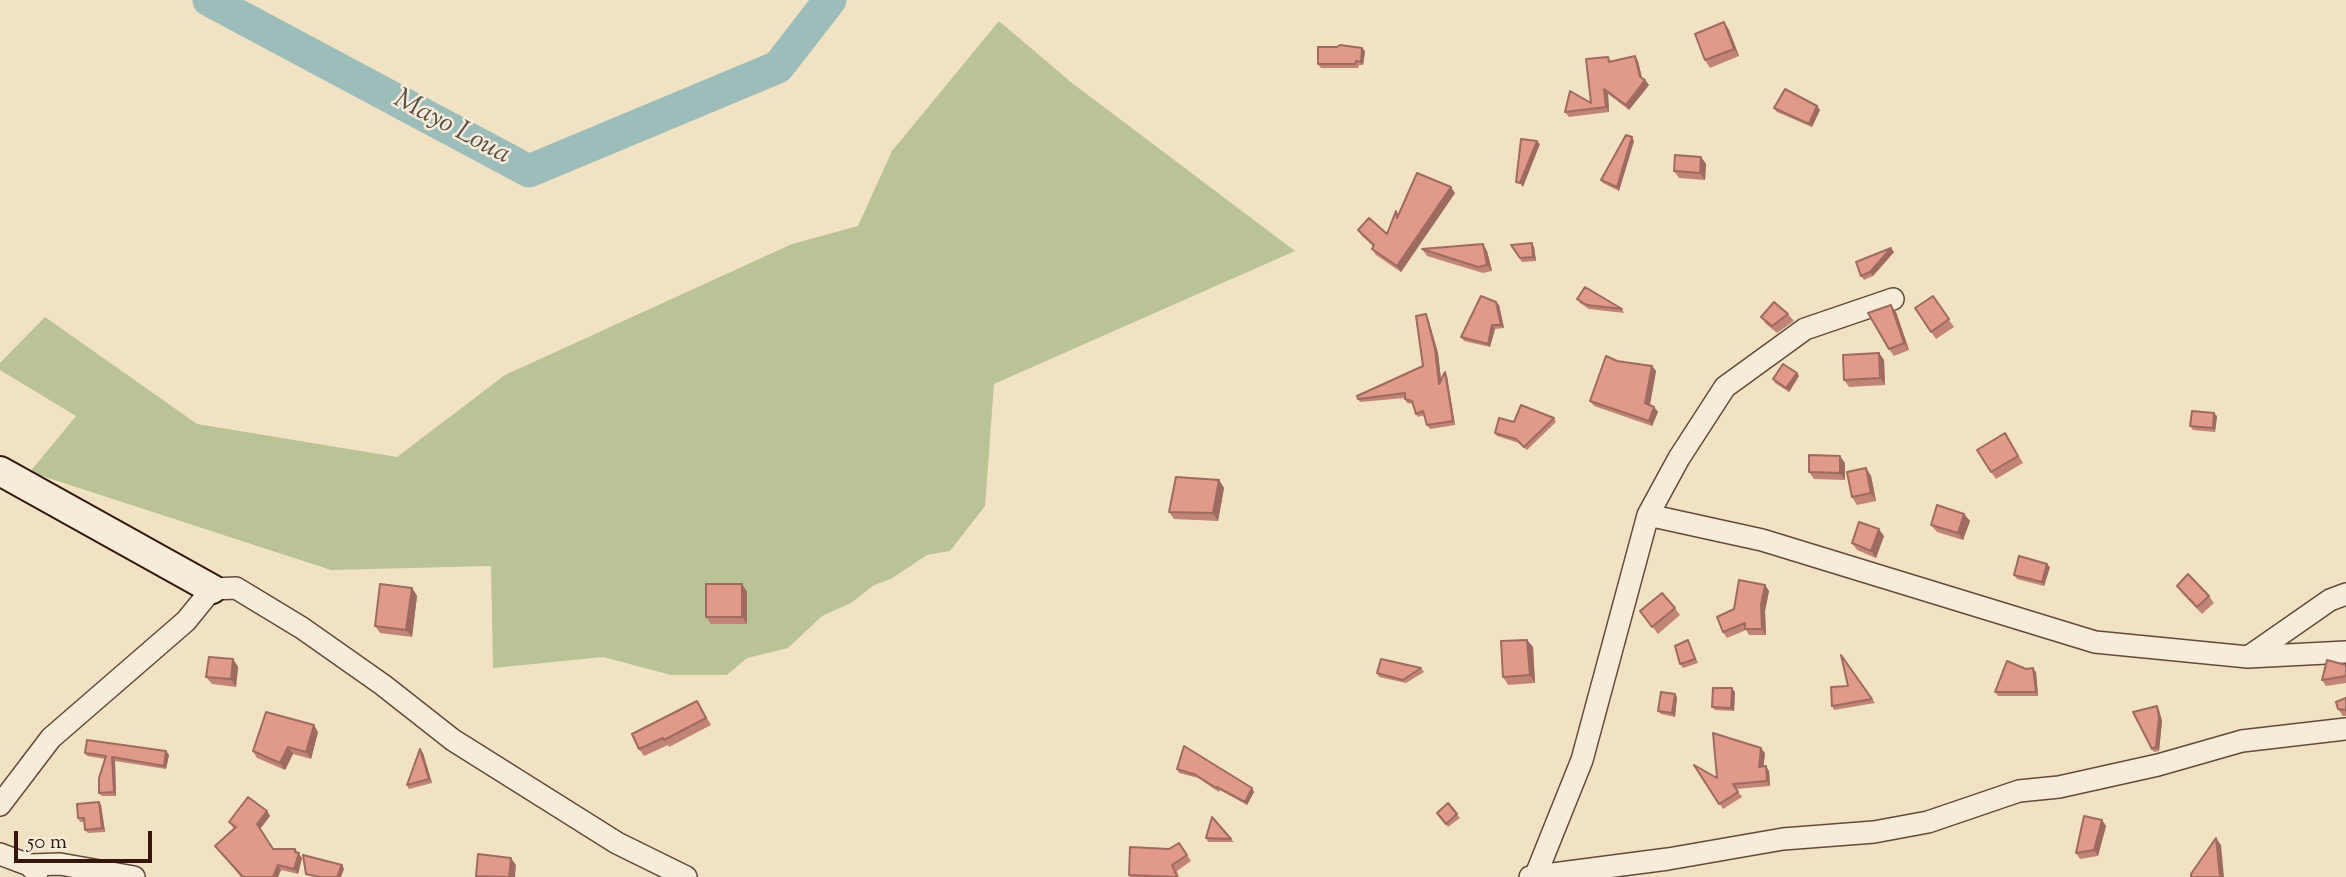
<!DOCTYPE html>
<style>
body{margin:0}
#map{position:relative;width:2346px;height:877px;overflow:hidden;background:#f1e2c4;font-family:"Sorts Mill Goudy",serif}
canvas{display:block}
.scale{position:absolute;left:14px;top:831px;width:138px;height:32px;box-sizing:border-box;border:4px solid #36160b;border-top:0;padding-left:9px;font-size:21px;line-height:24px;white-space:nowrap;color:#36160b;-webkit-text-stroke:5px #f6ecd9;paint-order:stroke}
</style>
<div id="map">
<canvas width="2346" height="877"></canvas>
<div class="scale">50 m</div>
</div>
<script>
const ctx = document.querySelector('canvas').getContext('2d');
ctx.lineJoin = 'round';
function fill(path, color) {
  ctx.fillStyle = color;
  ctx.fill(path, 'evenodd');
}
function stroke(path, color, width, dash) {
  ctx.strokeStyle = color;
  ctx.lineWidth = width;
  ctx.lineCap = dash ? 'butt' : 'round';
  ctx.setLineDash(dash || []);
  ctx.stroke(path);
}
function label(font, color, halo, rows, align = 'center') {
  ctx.font = font + ' "Sorts Mill Goudy",serif';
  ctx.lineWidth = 5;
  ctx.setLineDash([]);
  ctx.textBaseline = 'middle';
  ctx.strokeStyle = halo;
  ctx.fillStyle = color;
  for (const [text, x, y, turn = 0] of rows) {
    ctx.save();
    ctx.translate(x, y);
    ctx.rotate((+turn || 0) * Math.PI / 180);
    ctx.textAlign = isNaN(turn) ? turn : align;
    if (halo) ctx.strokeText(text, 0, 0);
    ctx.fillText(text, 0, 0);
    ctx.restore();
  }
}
fill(new Path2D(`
 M999,21l73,62 223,168 -301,133 -9,122 -35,45 -23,4 -36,24 -17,6 -23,18 -29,13 -34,32 -41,10 -20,17h-56l-68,-18 -110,11 -2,-102 -160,4 -301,-98 46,-56 -76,-46v-7l45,-46 152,107 200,33 108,-82 287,-131 66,-18 34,-75z`), '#b9c395');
stroke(new Path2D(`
 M209,0l320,171 249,-104 52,-67`), '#9cbdba', 33);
const minor = new Path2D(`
 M1648,515l114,25 333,102 153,15 98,-5
 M2248,657l82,-57 16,-6
 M0,805l51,-67 135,-117 26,-32 24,-1 66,40 81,57 70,55 164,103 69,34
 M0,854l29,11 8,8
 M29,865l31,-1 74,13
 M1530,877l138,-18 115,-20 91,-7 54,-10 91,-31 40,-4 99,-22 84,-24 104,-12
 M1535,877l47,-117 66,-245 31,-57 46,-71 80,-58 88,-30`);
const secondary = new Path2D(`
 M0,471l212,118`);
stroke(minor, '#654939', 24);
stroke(secondary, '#36160b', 32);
stroke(minor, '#f6ecd9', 21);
stroke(secondary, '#f6ecd9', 28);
fill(new Path2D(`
 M1724,22l5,8 10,26 -29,12 -5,-8z
 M1337,47l25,1 3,3 -2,14h-4l-1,3h-37l-3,-4z
 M1635,56l3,5 4,18 3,1 4,5 -20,25 -21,-16 1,18 -40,5 -4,-5 26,-9 17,-46 3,4z
 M1817,106l3,4 -8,17 -35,-15 -3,-4z
 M1634,141l-15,50 -16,-8 -2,-3z
 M1701,157l5,7 -1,16 -26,-2 -5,-7z
 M1455,193l-54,79 -25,-17 -4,-6 1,-3 -11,-10 -4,-6 29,4 9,-23 2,4z
 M1483,244l4,7 5,20 -9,2 -56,-17 -5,-7z
 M1511,245l23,2 2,14 -14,1z
 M1894,252l-21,24 -9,4 -3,-4z
 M1933,296l21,31 -18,12 -21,-31z
 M1577,299l45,10 2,4 -35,-4 -9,-6z
 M1496,302l3,3 5,23 -9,1 -5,18 -26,-6 -3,-4z
 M1896,312l13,38 -15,6 -5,-7z
 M1788,314l6,7 -17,12 -11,-9 -5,-7z
 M1428,318l10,35 3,27 6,-4 8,49 -25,4 -3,-4 -2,-10 -7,2 -2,-3 -3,-10 -6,-1 -2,-4v-1l-45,4 -2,-3 65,-33z
 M1879,353l5,7 1,25 -36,2 -5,-7z
 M1617,361l35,5 4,5 -6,34 4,2 4,5 -6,14 -58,-20 -4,-5z
 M1797,373l2,3 -10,16 -14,-9 -2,-4z
 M2217,416l-2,16 -22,-2 -3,-4z
 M1554,418l2,4 -29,28 -8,-7 -22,-7 -2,-3 19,-11z
 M2010,441l13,22 -27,16 -5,-7z
 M1845,463v17l-31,-1 -5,-7z
 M1866,468l5,8 5,25 -19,4 -5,-8z
 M1219,480l5,8 -6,33 -44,-2 -5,-7z
 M1964,514l6,7 -7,19 -26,-8 -6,-7z
 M1884,536l-8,22 -19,-8 -5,-7z
 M2050,567l-6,19 -27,-7 -3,-4z
 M742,584l5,8v32h-36l-5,-7z
 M1765,585l4,6 -4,20 1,24h-17l-3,-5 -19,8 -4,-6 11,-23z
 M2177,586l32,10 5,7 -12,11 -20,-21z
 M412,588l5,8 -5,41 -32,-4 -5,-7z
 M1675,608l5,7 -22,19 -18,-23z
 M1527,640l6,7 2,36 -27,2 -5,-8z
 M1690,644l8,19 -15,5 -3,-4z
 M1841,655l34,48 -41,7 -2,-4 16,-20z
 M233,659l5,8 -2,20 -24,-3 -6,-7z
 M2346,665v18l-20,3 -4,-6z
 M1421,668l3,4 -18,11 -27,-6 -2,-4z
 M2026,669l10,3 2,24h-40l-3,-4z
 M1735,692l-1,19 -19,-1 -3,-3z
 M1677,697l-2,20 -14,-3 -3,-3z
 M2346,698v18h-3l-5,-7z
 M2157,706l2,4 3,11 -3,30 -5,1 -2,-3z
 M701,707l10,18 -42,22 -1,-2 -24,11 -5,-7z
 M318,732l-7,27 -18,-5 -8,16 -28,-12 -4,-7z
 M166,751l3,4 -3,14 -51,-8 1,35h-14l-3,-3 6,-34 -18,-3 -2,-3z
 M423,753l9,30 -23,6 -2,-4z
 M1765,753l-2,13 6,5 1,15 -34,3 6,8 -19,12 -29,-44 23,13z
 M1177,769l77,23 -7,13 -27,-15 -1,2 -21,-14 -19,-5z
 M99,802l2,3 4,27 -17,1 -3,-3v-8h-5l-2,-4z
 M1448,803l12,15 -12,9 -11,-14z
 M267,811l3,5 -10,13 13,20h22l7,9 -4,16 -17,-4 -3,7h-37l-26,-31 19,-17 -5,-7z
 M2102,820l4,6 -8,30 -18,3 -4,-6z
 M1206,838l25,1 3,3h-26z
 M1179,843l12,18 -14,10 2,6h-49l-1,-2z`), '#c28477');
fill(new Path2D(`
 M1724,22l5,8 10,26 -5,-7z
 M1362,48l3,3 -2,14 -2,-3z
 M1635,56l3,5 5,21 -3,-5z
 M1645,80l4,5 -20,25 -3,-5z
 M1604,89l4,5 1,18 -3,-5z
 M1817,106l3,4 -8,17 -3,-3z
 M1632,137l2,4 -15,50 -2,-4z
 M1537,141l3,3 -17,43 -3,-4z
 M1701,157l5,7 -1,16 -5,-7z
 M1451,187l4,6 -54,79 -4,-6z
 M1532,243l2,4 2,14 -3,-4z
 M1483,244l4,7 5,20 -5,-6z
 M1891,248l3,4 -21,24 -3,-4z
 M1496,302l3,3 5,23 -3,-3z
 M1891,305l5,7 13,38 -5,-7z
 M1426,314l2,4 10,35 4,35 -3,-4z
 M1492,325l3,4 -5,18 -2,-3z
 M1879,353l5,7 1,25 -5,-7z
 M1652,366l4,5 -7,38 -4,-6z
 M1445,372l2,4 8,49 -2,-4z
 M1797,373l2,3 -10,16 -3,-4z
 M1654,407l4,5 -6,14 -3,-5z
 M2214,413l3,3 -2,16 -2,-4z
 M1840,456l5,7v17l-5,-7z
 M1866,468l5,8 5,25 -5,-8z
 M1219,480l5,8 -6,33 -5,-8z
 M1964,514l6,7 -7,19 -5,-7z
 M1879,529l5,7 -8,22 -5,-7z
 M2047,564l3,3 -6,19 -2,-4z
 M742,584l5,8v32l-5,-7z
 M1765,585l4,6 -4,20 1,24 -4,-6 -1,-24z
 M412,588l5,8 -5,41 -6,-7z
 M1527,640l6,7 2,36 -5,-8z
 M233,659l5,8 -2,20 -5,-8z
 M2033,668l3,4 2,24 -2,-4z
 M1732,688l3,4 -1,19 -3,-3z
 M1675,694l2,3 -2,20 -3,-4z
 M2157,706l2,4 3,11 -3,30 -3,-4z
 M314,725l4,7 -7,27 -5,-7z
 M288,747l5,7 -8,16 -5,-7z
 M1761,748l4,5 -2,19 -4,-5z
 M420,749l3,4 9,30 -3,-4z
 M166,751l3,4 -3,14 -2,-3z
 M112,757l3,4 1,35 -2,-4z
 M1766,766l3,5 1,15 -3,-5z
 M1252,788l2,4 -7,13 -2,-3z
 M99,802l2,3 4,27 -3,-4z
 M267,811l3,5 -10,13 -3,-5z
 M2102,820l4,6 -8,30 -4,-6z
 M2216,838l5,7 3,32h-4z
 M295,849l7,9 -4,16 -4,-5z
 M511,858l5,7 -1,12h-6z
 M278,865l3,5 -3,7h-5z
 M342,865l2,4 -3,8h-4z`), '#9e6b61');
const building = new Path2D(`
 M1724,22l10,27 -29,11 -10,-26z
 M1340,45l22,3 -1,14 -5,-1 -1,3h-37v-17h19z
 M1635,56l5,21 5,3 -19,25 -22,-16 2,18 -41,5 5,-21 21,12 -5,-44 22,-2 1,5z
 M1785,89l32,17 -8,18 -35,-16z
 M1626,135l6,2 -15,50 -16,-7z
 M1521,139l16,2 -17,42 -4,-1z
 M1675,155l26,2 -1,16 -26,-2z
 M1417,173l34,14 -54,79 -25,-17 2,-4 -16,-15 11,-12 18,16 9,-23 1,7z
 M1532,243l1,14 -13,1 -9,-13z
 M1483,244l4,21 -9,2 -56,-18z
 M1891,248l-21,24 -9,4 -5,-14z
 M1585,287l37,22 -35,-4 -10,-6z
 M1481,296l15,6 5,23h-9l-4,19 -27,-7z
 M1933,296l16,23 -18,13 -16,-24z
 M1774,302l14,12 -16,12 -11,-9z
 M1891,305l13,38 -15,6 -21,-36z
 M1426,314l9,35 4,35 6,-12 8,49 -26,4 -4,-14 -7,3 -4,-13 -7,-2v-6l-47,6 -1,-3 66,-30 -7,-50z
 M1879,353l1,25 -36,2 -1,-25z
 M1606,356l11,5 35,5 -7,37 9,4 -5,14 -59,-20z
 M1783,364l14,9 -11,15 -13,-9z
 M1521,405l33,13 -30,29 -8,-8 -21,-6 4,-15 15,4z
 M2192,411l22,2 -1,15 -23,-2z
 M2005,433l13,23 -27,16 -14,-22z
 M1809,455l31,1v17l-31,-1z
 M1866,468l5,25 -19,4 -5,-25z
 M1176,477l43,3 -6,33 -44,-1z
 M1937,505l27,9 -6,19 -27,-8z
 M1859,522l20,7 -8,22 -19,-8z
 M2019,556l28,8 -5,18 -28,-7z
 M2188,574l21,22 -12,11 -20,-21z
 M1739,580l26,5 -4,20 1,24h-17v-6l-22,9 -6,-15 17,-8z
 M380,584l32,4 -6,42 -31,-4z
 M706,584h36v33h-36z
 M1662,593l13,15 -23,19 -12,-16z
 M1527,640l3,35 -27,2 -2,-36z
 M1688,640l7,19 -15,5 -5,-18z
 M1841,655l31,44 -40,7 -1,-19 17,-1z
 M209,657l24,2 -2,20 -25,-2z
 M1381,659l40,9 -18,12 -26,-7z
 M2327,660l19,5v11l-24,4z
 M2007,661l19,8 7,-1 3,24h-41z
 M1713,688h19l-1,20 -19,-1z
 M1661,692l14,2 -3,19 -14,-2z
 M2346,698v12l-8,-1 -2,-7z
 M697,701l9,17 -42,22 -1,-2 -24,11 -7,-15z
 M2157,706l2,11 -3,30 -4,2 -19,-37z
 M266,712l48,13 -8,27 -18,-5 -8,16 -27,-12z
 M1713,733l48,15 -2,19 7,-1 1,15 -34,3 5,8 -19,12 -25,-39 23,13z
 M87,740l79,11 -2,15 -52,-9 2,35 -15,1v-15l7,-22 -21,-3z
 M1184,746l68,42 -7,14 -28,-15 -1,1 -20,-13 -19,-6z
 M420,749l9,30 -22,6z
 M248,797l19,14 -10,13 16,25h22v3l4,1 -5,16 -16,-4 -5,12h-30l-28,-31 21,-19 -7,-5z
 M99,802l3,26 -17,2 -1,-12h-6l-1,-14z
 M1448,803l9,11 -11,10 -9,-11z
 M2084,816l18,4 -8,30 -18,3z
 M1212,817l19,22 -25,-1z
 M2216,838l4,39h-29v-3z
 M1179,843l8,12 -15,10 5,12 -48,-2 1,-28 39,2z
 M478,854l33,4 -2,19 -33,-1z
 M303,855l39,10 -5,12h-18l-13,-3z`);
fill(building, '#e1998a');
stroke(building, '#9e6b61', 2);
label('italic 28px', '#5a5048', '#f6ecd9', [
 ["Mayo Loua",451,129,28]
]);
</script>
